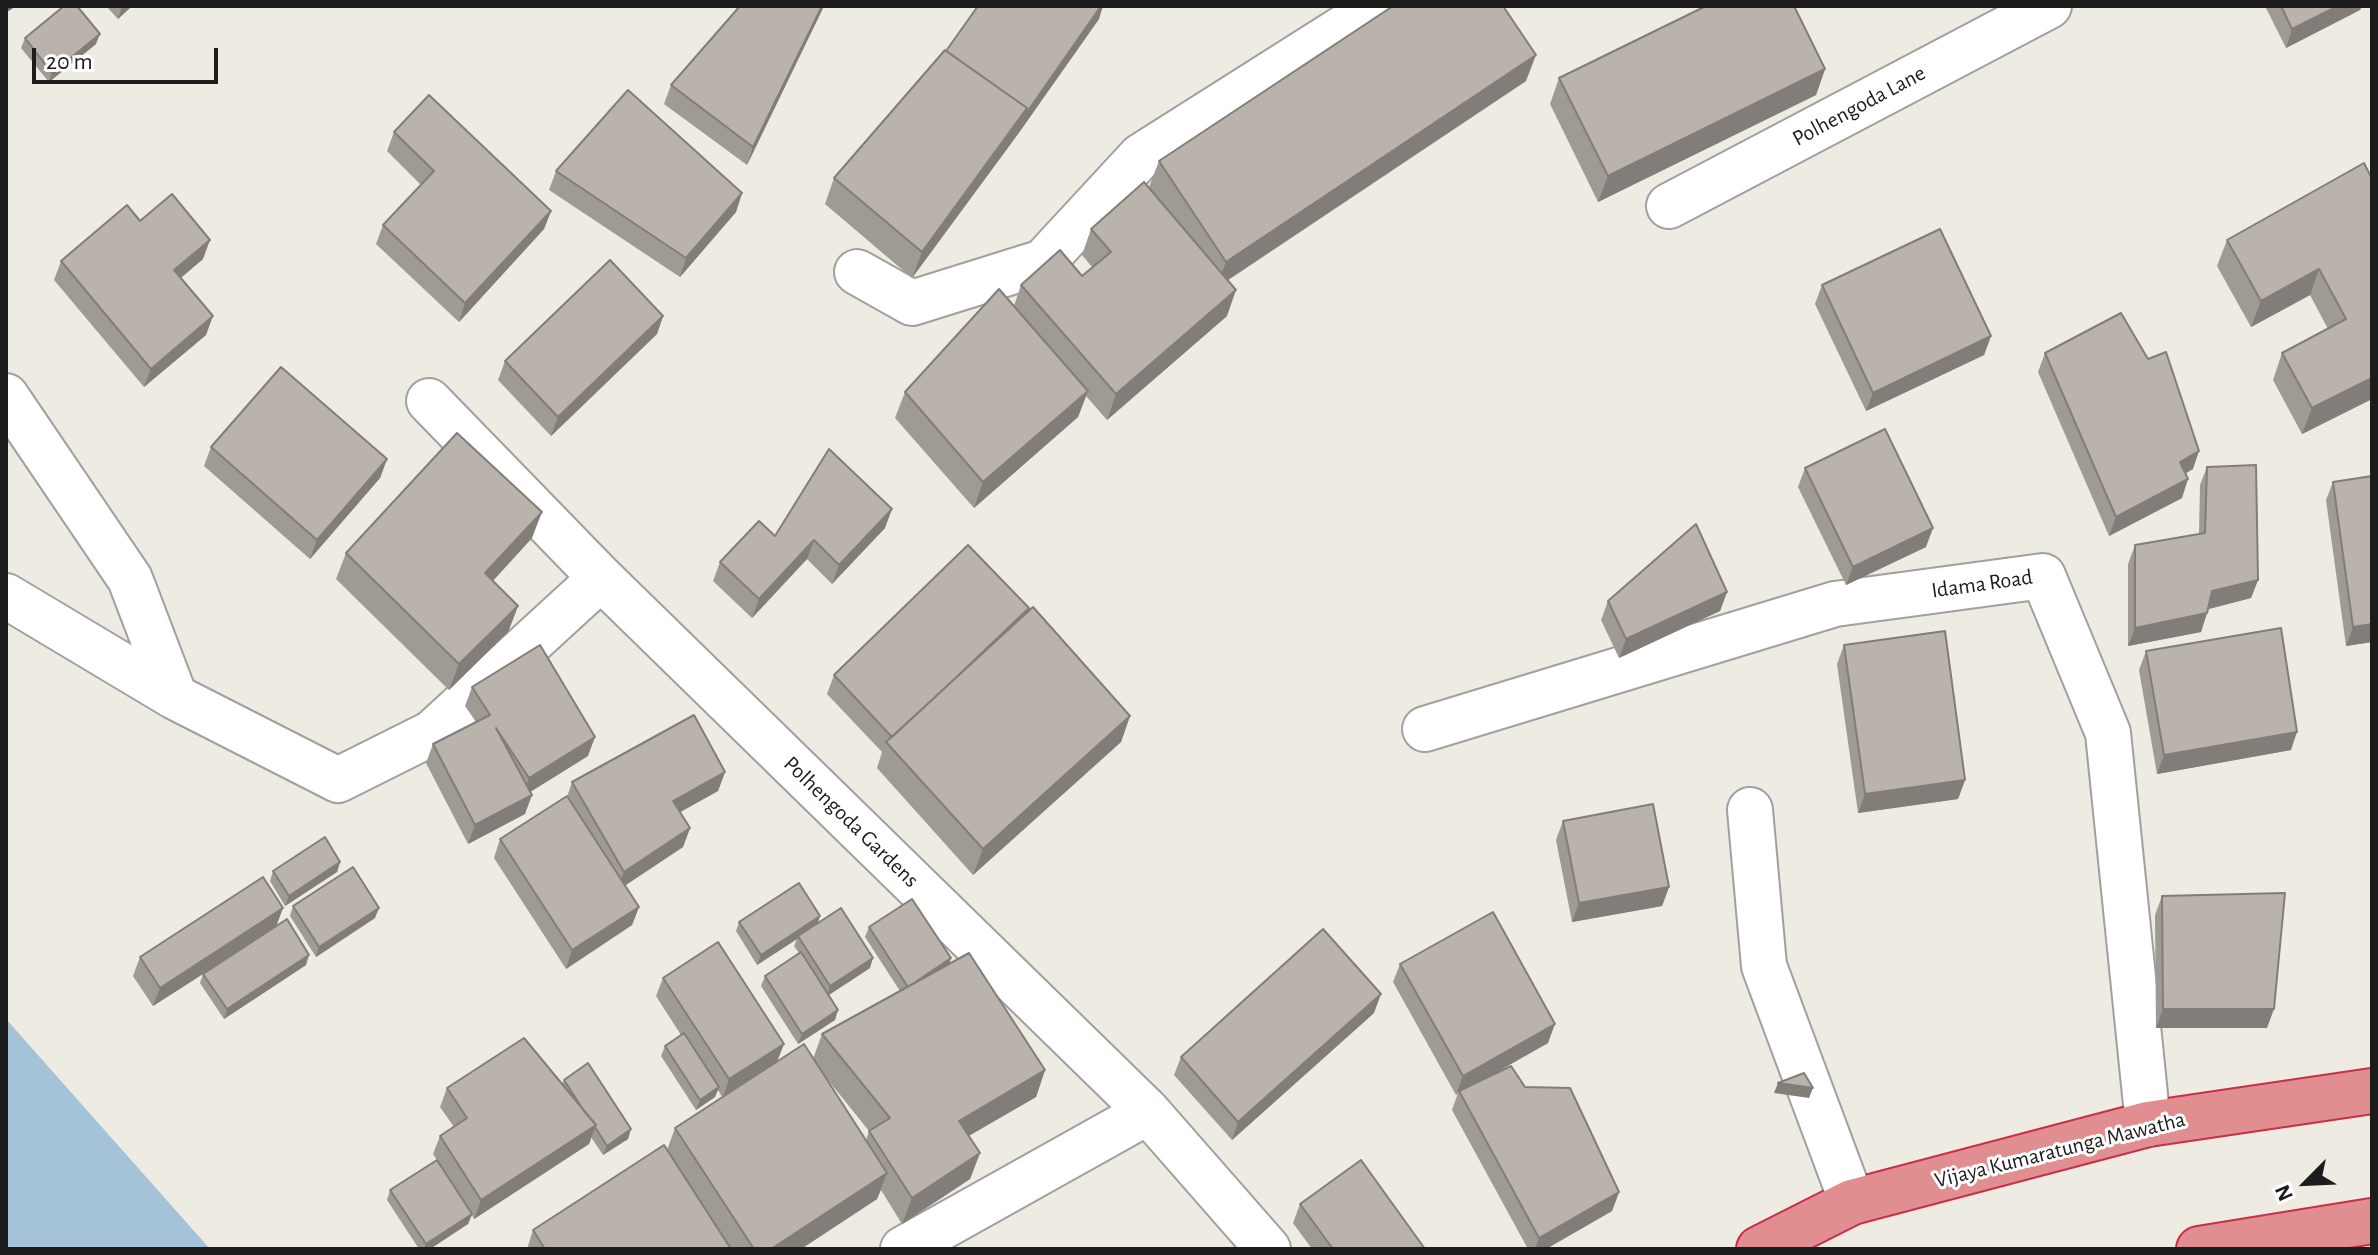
<!DOCTYPE html>
<style>
body{margin:0}
#map{position:relative;width:2378px;height:1255px;overflow:hidden;background:#edebe2;font-family:"Alegreya Sans",sans-serif}
canvas{display:block}
.frame{position:absolute;inset:0;border:8px solid #1c1c1c;pointer-events:none}
.north{position:absolute;left:2266px;top:1143px;width:80px;height:80px;-webkit-text-stroke:6px #fff;paint-order:stroke;rotate:246deg;font-size:22px;font-weight:700;line-height:32px;text-align:center;color:#1c1c1c}
.north::after{content:'';display:block;margin:auto;width:28px;height:36px;background:#1c1c1c;clip-path:polygon(50% 0,100% 100%,50% 72%,0 100%)}
.scale{position:absolute;left:32px;top:48px;width:186px;height:36px;box-sizing:border-box;border:4px solid #1c1c1c;border-top:0;padding-left:10px;font-size:24px;line-height:28px;white-space:nowrap;color:#1c1c1c;-webkit-text-stroke:6px #fff;paint-order:stroke}
</style>
<div id="map">
<canvas width="2378" height="1255"></canvas>
<div class="frame"></div>
<div class="north">N</div>
<div class="scale">20 m</div>
</div>
<script>
const ctx = document.querySelector('canvas').getContext('2d');
ctx.lineJoin = 'round';
function fill(path, color) {
  ctx.fillStyle = color;
  ctx.fill(path, 'evenodd');
}
function stroke(path, color, width, dash) {
  ctx.strokeStyle = color;
  ctx.lineWidth = width;
  ctx.lineCap = dash ? 'butt' : 'round';
  ctx.setLineDash(dash || []);
  ctx.stroke(path);
}
function label(font, color, halo, rows, align = 'center') {
  ctx.font = font + ' "Alegreya Sans",sans-serif';
  ctx.lineWidth = 6;
  ctx.setLineDash([]);
  ctx.textBaseline = 'middle';
  ctx.strokeStyle = halo;
  ctx.fillStyle = color;
  for (const [text, x, y, turn = 0] of rows) {
    ctx.save();
    ctx.translate(x, y);
    ctx.rotate((+turn || 0) * Math.PI / 180);
    ctx.textAlign = isNaN(turn) ? turn : align;
    if (halo) ctx.strokeText(text, 0, 0);
    ctx.fillText(text, 0, 0);
    ctx.restore();
  }
}
fill(new Path2D(`
 M6,1019l204,230h-204z`), '#a5c3d8');
const minor = new Path2D(`
 M1669,206l380,-200
 M857,272l55,31 131,-41 98,-106 237,-150
 M6,396l124,183 45,118
 M429,401l172,177 547,534 120,137
 M6,596l169,101 163,83 94,-47 169,-155
 M1425,729l410,-125 208,-28 65,157 40,391
 M1750,810l14,156 88,236
 M903,1249l245,-137`);
const highway = new Path2D(`
 M1759,1249l93,-47 296,-78 224,-33
 M2199,1249l173,-28`);
stroke(minor, '#a0a0a0', 48);
stroke(highway, '#ca2f4a', 48);
stroke(minor, '#fff', 44);
stroke(highway, '#e08e8f', 44);
stroke(new Path2D(`
 M6,9l5,-3`), '#6a6a6a', 6, [16, 16]);
fill(new Path2D(`
 M106,6h26l-14,13z
 M740,6h84l-77,159 -83,-61 7,-19z
 M2265,6h97l-2,4 -74,38z
 M1099,19l-81,115 -106,144 -87,-74 9,-26 112,-127z
 M25,38l71,6 -47,38 -28,-34z
 M1825,69l-9,26 -218,107 -48,-98 9,-26z
 M1526,81l-298,199 -1,36 -120,104 -21,-24 -8,21 -104,91 -79,-90 10,-26 109,-86 7,-21 61,-9 10,-9 -10,-12 9,-26 58,-42 10,-26z
 M394,132l157,79 -7,18 -85,93 -83,-78 7,-19 38,-40 -34,-34z
 M556,171l186,22 -6,19 -56,65 -131,-87z
 M2372,179v220l-70,35 -29,-54 9,-27 46,-24 -18,-34 -59,32 -34,-61 10,-26z
 M140,221l63,38 -22,18 25,58 -62,52 -90,-107 7,-19z
 M1822,285l169,51 -7,19 -118,56 -51,-107z
 M663,316l-6,18 -106,102 -53,-56 7,-19z
 M2045,353l148,116 -8,4 -3,25 -73,38 -71,-164z
 M211,447l176,12 -7,19 -70,81 -106,-93z
 M2207,467l51,113 -7,18 -43,11 -7,23 -73,14v-82l7,-19 64,-11 1,-49z
 M1805,468l121,79 -80,38 -48,-98z
 M2372,476v166l-26,4 -20,-146 7,-18z
 M885,528l-53,56 -25,-25 -55,59 -39,-37 7,-19 55,-26z
 M532,538l-39,43 25,25 -10,26 -59,58 -113,-111 10,-26z
 M1727,592l-7,19 -101,47 -18,-38 7,-19z
 M1029,608l-2,6 103,102 -9,26 -148,133 -96,-107 5,-16 -55,-58 7,-19z
 M1844,645l121,135 -7,19 -100,14 -21,-149z
 M2146,651l145,99 -134,24 -18,-104z
 M472,687l116,69 -58,36 -5,22 -57,30 -42,-81 7,-19 43,-22 -11,-16z
 M725,772l-7,19 -38,21 10,16 -7,19 -58,38 14,22 -7,18 -66,44 -72,-111 6,-19 67,-42 5,-15z
 M1563,821l106,66 -7,19 -90,16 -16,-82z
 M340,862l-3,10 -52,34 -15,-25 3,-10z
 M2162,896l105,132h-111l-1,-113z
 M293,906l82,12 -59,39 -26,-41z
 M739,922l79,1 52,45 -41,27 6,25 -37,24 -37,-58 4,-10 34,-23 -5,-7 3,-7 -40,26 -21,-34z
 M276,926l30,39 -82,54 -24,-36 3,-9 -50,32 -20,-30 7,-19z
 M869,927l81,37 95,106 -9,27 -67,39 11,17 -10,26 -68,45 -21,-34 -4,9 -76,50h-274l6,-19 134,-80 8,-22 47,-31 -4,-7 -3,7 -19,13 -35,-54 4,-10 16,-11 -25,-39 7,-18 114,84 36,-3 9,-25 78,-43 -35,-54zM820,1070l49,61 -3,9z
 M1400,964l148,79 -66,37 43,7 94,105 -7,19 -66,38h-18l-76,-139 6,-17 -2,2 -63,-113z
 M1374,1013l-142,127 -58,-65 7,-18z
 M564,1080l67,49 -3,10 -25,16 -12,-18 -2,7 -115,75 -2,-4 -4,9 -38,25h-11l-32,-49 3,-10 47,-30 -4,-6 7,-18 14,-9 -14,-20 7,-19 115,-4z
 M1300,1204l125,45h-113l-19,-26z`), '#9f9a94');
fill(new Path2D(`
 M125,6h7l-14,13 3,-10z
 M822,6h2l-77,159 6,-18z
 M1101,6h2l-4,13 -81,115 7,-19z
 M2338,6h24l-2,4 -74,38 6,-19z
 M100,34l-4,10 -47,38 3,-9z
 M1536,55l-10,26 -310,207 10,-26z
 M1825,69l-9,26 -218,107 10,-26z
 M1027,108l-9,26 -106,144 10,-26z
 M742,193l-6,19 -56,65 6,-19z
 M551,211l-7,18 -85,93 6,-19z
 M210,240l-7,19 -35,30 6,-19z
 M2319,269l-9,26 -59,32 10,-26z
 M1236,290l-9,26 -120,104 9,-26z
 M213,316l-7,19 -62,52 7,-18z
 M663,316l-6,18 -106,102 7,-19z
 M1991,336l-7,19 -118,56 7,-18z
 M2372,378v21l-70,35 10,-26z
 M1088,391l-10,26 -104,91 9,-26z
 M2199,451l-6,18 -20,12 7,-19z
 M387,459l-7,19 -70,81 7,-19z
 M2188,479l-6,19 -73,38 7,-19z
 M892,509l-7,19 -53,56 7,-19z
 M542,512l-10,26 -56,61 9,-26z
 M1933,528l-7,19 -80,38 7,-18z
 M814,540l-7,19 -55,59 7,-19z
 M2258,580l-7,18 -46,12 7,-19z
 M1727,592l-7,19 -101,47 7,-19z
 M518,606l-10,26 -59,58 10,-26z
 M1029,608l-7,18 -129,112z
 M2207,613l-6,19 -73,14 7,-18z
 M2372,624v18l-26,4 7,-19z
 M1130,716l-9,26 -148,133 10,-26z
 M2297,732l-6,18 -134,24 7,-19z
 M595,737l-7,19 -66,41 7,-19z
 M725,772l-7,19 -52,29 7,-19z
 M1965,780l-7,19 -100,14 7,-19z
 M532,795l-7,19 -57,30 7,-19z
 M690,828l-7,19 -66,44 7,-19z
 M340,862l-3,10 -52,34 4,-10z
 M1669,887l-7,19 -90,16 7,-19z
 M639,907l-7,18 -66,44 6,-19z
 M283,908l-7,19 -123,79 7,-18z
 M379,908l-4,10 -59,39 3,-10z
 M820,916l-3,10 -19,10 -1,3 -40,26 4,-10z
 M309,955l-3,10 -82,54 3,-10z
 M873,958l-3,10 -43,28 3,-10z
 M951,958l-3,10 -40,19z
 M1381,994l-7,19 -142,127 6,-18z
 M2163,1009h111l-7,19h-111z
 M838,1010l-3,10 -37,24 4,-10z
 M1555,1024l-7,19 -88,50 -1,-2 -3,4 7,-19z
 M784,1044l-7,18 -54,36 6,-19z
 M1045,1070l-9,27 -87,50 10,-26z
 M1778,1083l35,5 -4,10 -35,-5z
 M719,1087l-4,10 -19,13 4,-10z
 M596,1125l-7,19 -115,75 7,-19z
 M631,1129l-3,10 -25,16 4,-9z
 M980,1153l-10,26 -68,45 10,-26z
 M887,1173l-10,26 -76,50h-30z
 M1619,1192l-7,19 -66,38h-11l4,-11z
 M472,1214l-4,10 -38,25h-6l2,-5z`), '#827d78');
const building = new Path2D(`
 M64,6h13l23,28 -48,39 -27,-35z
 M740,6h82l-69,141 -82,-62z
 M978,6h123l-76,109 2,-7 -81,-57z
 M1393,6h110l33,49 -310,207 -67,-101z
 M1706,6h88l31,63 -217,107 -49,-98z
 M2281,6h57l-46,23z
 M945,50l82,58 -105,144 -88,-74z
 M628,90l114,103 -56,65 -130,-87z
 M429,95l122,116 -86,92 -82,-78 51,-54 -40,-39z
 M2364,163l8,16v199l-60,30 -30,-55 64,-34 -27,-50 -58,32 -34,-61z
 M1144,182l92,108 -120,104 -95,-109 39,-35 22,26 29,-24 -20,-23z
 M172,194l38,46 -36,30 39,46 -62,53 -90,-108 66,-56 13,16z
 M1940,229l51,107 -118,57 -51,-108z
 M610,260l53,56 -105,101 -53,-56z
 M999,289l89,102 -105,91 -78,-90z
 M2121,313l27,46 18,-7 33,99 -19,11 8,17 -72,38 -71,-164z
 M281,367l106,92 -70,81 -106,-93z
 M1885,429l48,99 -80,39 -48,-99z
 M457,433l85,79 -57,61 33,33 -59,58 -113,-111z
 M829,449l63,60 -53,56 -25,-25 -55,59 -39,-37 39,-41 16,15z
 M2256,465l2,115 -46,11 -5,22 -72,15v-83l70,-12 2,-66z
 M2372,476v148l-19,3 -20,-145z
 M1696,524l31,68 -101,47 -18,-38z
 M968,545l61,63 -83,79 -54,50 -58,-62z
 M1033,607l97,109 -147,133 -97,-107z
 M2281,628l16,104 -133,23 -18,-104z
 M1945,631l20,149 -100,14 -21,-149z
 M540,645l55,92 -66,41 -33,-50 36,67 -57,30 -42,-81 57,-29 -18,-28z
 M694,715l31,57 -52,29 17,27 -66,44 -52,-90z
 M567,796l72,111 -67,43 -72,-111z
 M1653,804l16,83 -90,16 -16,-82z
 M325,837l15,25 -51,34 -16,-25z
 M353,867l26,41 -60,39 -26,-41z
 M263,877l20,31 -123,80 -20,-31z
 M799,883l21,33 -59,39 -22,-33z
 M2285,893l-11,116h-111l-1,-113z
 M912,899l39,59 -43,29 -39,-60z
 M841,908l32,50 -43,28 -32,-50z
 M1493,912l62,112 -92,52 -63,-112z
 M287,919l22,36 -82,54 -24,-35z
 M1323,929l58,65 -143,128 -57,-65z
 M718,942l66,102 -55,35 -66,-101z
 M801,952l37,58 -36,24 -37,-58z
 M969,953l76,117 -86,51 21,32 -68,45 -43,-67 21,-13 -68,-84z
 M684,1033l35,54 -19,13 -35,-54z
 M524,1038l72,87 -115,75 -41,-64 27,-18 -20,-30z
 M804,1044l83,129 -116,76h-17l-79,-121z
 M588,1063l43,66 -24,17 -12,-19 1,-2 -12,-14 -20,-31z
 M1511,1066l14,21 45,1 49,104 -80,46 -80,-147z
 M1804,1073l9,15 -35,-5z
 M664,1145l67,104h-186l-12,-19z
 M437,1160l35,54 -46,30 -36,-54z
 M1361,1160l64,89h-92l-33,-45z`);
fill(building, '#b9b3ac');
stroke(building, '#827d78', 2);
label('22px', '#1c1c1c', '#fff', [
 ["Polhengoda Lane",1859,106,-28],
 ["Idama Road",1982,584,-8],
 ["Polhengoda Gardens",851,822,44],
 ["Vijaya Kumaratunga Mawatha",2060,1150,-14]
]);
</script>
